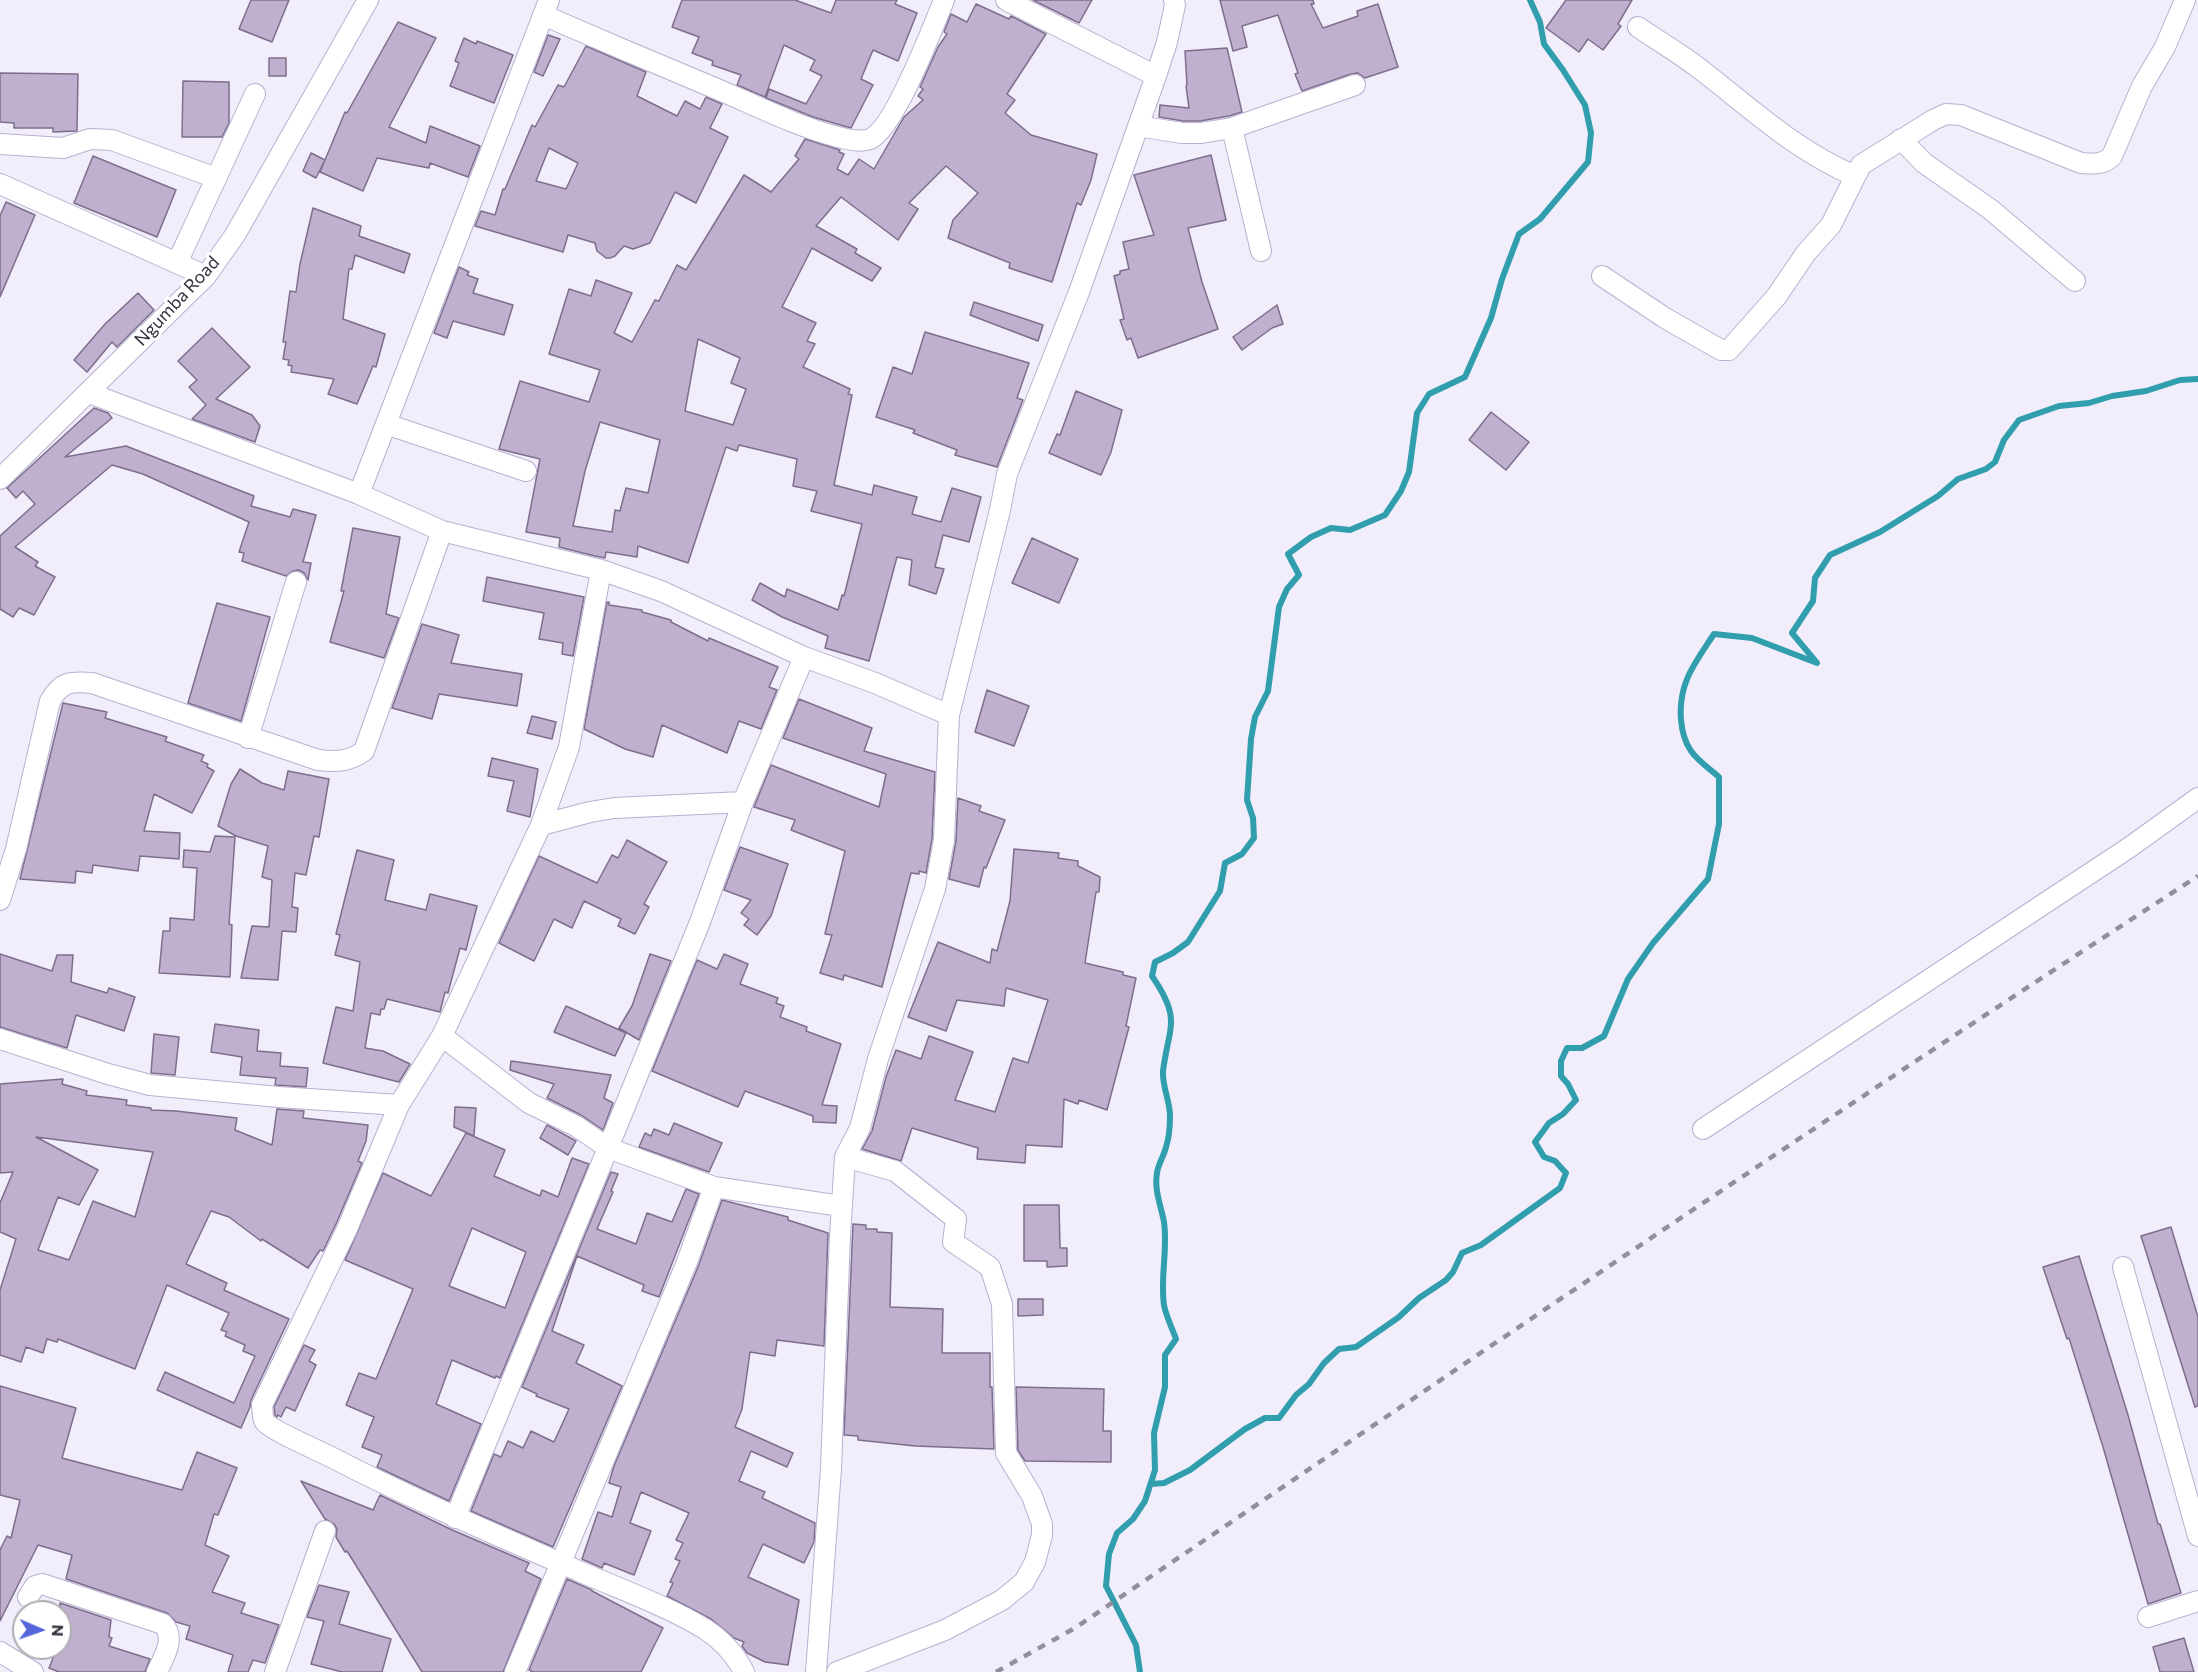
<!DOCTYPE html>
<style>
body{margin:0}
#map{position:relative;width:2198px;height:1672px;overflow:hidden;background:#f1edfb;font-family:Commissioner,sans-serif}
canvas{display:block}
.north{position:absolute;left:12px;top:1600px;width:60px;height:60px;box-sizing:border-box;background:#fff;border:2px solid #aeadb2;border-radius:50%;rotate:92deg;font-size:16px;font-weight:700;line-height:24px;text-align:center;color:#35323f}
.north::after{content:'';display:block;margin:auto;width:21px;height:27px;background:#5565db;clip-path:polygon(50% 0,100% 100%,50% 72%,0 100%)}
</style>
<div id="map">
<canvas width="2198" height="1672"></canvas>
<div class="north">N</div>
</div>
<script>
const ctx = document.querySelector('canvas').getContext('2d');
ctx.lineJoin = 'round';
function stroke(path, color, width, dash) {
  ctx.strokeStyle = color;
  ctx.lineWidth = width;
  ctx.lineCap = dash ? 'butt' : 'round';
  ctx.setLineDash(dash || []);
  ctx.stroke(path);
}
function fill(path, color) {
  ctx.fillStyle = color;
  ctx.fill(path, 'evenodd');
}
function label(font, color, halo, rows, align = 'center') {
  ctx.font = font + ' Commissioner,sans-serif';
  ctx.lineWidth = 6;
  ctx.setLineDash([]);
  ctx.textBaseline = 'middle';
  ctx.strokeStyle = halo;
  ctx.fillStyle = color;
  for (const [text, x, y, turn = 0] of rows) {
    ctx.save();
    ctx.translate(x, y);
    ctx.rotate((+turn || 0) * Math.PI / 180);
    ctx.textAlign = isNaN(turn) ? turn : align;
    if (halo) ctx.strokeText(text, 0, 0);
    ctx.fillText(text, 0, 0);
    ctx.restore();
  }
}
stroke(new Path2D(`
 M1151,1484l13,-1 26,-13 55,-41 20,-11h14l17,-23 13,-11 15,-21 15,-14 17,-2 43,-30 20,-19 27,-18 7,-8 9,-19 19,-8 79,-57 6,-15 -11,-12 -11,-4 -9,-15 14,-19 14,-9 13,-14 -8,-16 -7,-8v-15l6,-13h15l22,-12 24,-57 25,-36 55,-64 11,-55v-47c-9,-8 -21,-16 -28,-26 -7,-10 -9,-20 -10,-31 -3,-37 14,-57 33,-86l38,4 65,25 -25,-30 21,-32 2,-23 15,-23 50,-23 58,-36 20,-17 28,-10 9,-7 9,-22 15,-20 40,-14 30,-3 23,-7 34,-5 34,-11 18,-1
 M1140,1672l-4,-27 -30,-59 3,-32 8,-21 16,-14 12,-18 10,-31 -1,-37 11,-46v-32l11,-16c-4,-11 -10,-23 -12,-34 -4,-28 4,-55 0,-83 -3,-16 -10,-32 -7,-49 1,-9 7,-17 9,-26 3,-9 4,-22 4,-31 0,-16 -8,-29 -7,-45 6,-46 19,-51 -11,-95l3,-14 18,-9 15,-11 32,-51 5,-28 17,-9 12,-16 -1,-20 -6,-18 4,-61 4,-22 13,-26 11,-84 8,-18 12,-14 -11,-21 23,-17 20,-9 19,2 35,-15 16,-24 8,-19 8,-59 12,-19 36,-17 26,-59 11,-39 17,-45 21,-15 48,-57 3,-29 -6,-28 -22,-35 -19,-26 -4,-22 -10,-22`), '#309ead', 6);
const building = new Path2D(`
 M251,0h38l-17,42 -33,-13z
 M682,0h113l36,13 5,-13h61l-2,4 22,9 -19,48 -25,-11 -12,29 12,6 -22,43 -38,-11 -47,-19 3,-9 37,15 16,-28 -12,-6 5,-10 -31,-15 -19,52 -28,-12 4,-10 -29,-10 1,-4 -21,-8 7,-16 -27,-10z
 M1033,0h59l-13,23z
 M1220,0h93l1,4h-3l12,24 35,-12 -1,-5 21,-7 20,63 -33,11 -7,-5 -7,1 -49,17 -7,-17 3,-1 -20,-58 -36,11 5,21 -14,4z
 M1566,0h66l-14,24 3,2 -18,24 -15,-11 -9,13 -33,-24z
 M976,4l33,15 2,-3 35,18 -39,60 8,6 -10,13 26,22 66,19 -6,26 -10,25 -4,-2 -25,79 -43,-14 1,-5 -62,-25 5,-18 25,-27 -32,-27 -37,37 9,6 -20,31 -57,-43 -25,29 41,23 -2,4 26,15 -9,13 -60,-33 -30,59 34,16 -9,18 8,3 -12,23 47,22 -2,5 4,1 -18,90 38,10 2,-10 43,12 -5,17 29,8 11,-34 29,9 -12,45 -26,-7 -8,32 9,2 -8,25 -27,-9 3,-25 -15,-3 -28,104 -44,-13 3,-12 -46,-19 -30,-17 8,-17 25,14 2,-8 51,21 4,-15 2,1 18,-72 -51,-13 6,-20 -24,-5 4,-27 -58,-14 -2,6 -11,-4 -38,116 -50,-17 -1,11 -31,-5 -1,6 -10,-2 -36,-9 1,-9 -34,-6 14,-73 -41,-10 21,-68 69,21 11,-32 -51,-16 20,-65 22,7 5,-16 36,13 -18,40 18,9 23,-42 4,1 18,-36 9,5 58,-95 27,17 28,-33 -4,-3 10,-17 35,11 -1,2 5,2 -7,15 11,6 11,-16 15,10 30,-52 19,-17 -5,-4 5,-7 -3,-2 18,-40 9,-13 -3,-2 7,-18 16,8zM698,339l42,19 -9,25 15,6 -13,36 -48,-14zM600,422l60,18 -12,53 -22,-5 -6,23 -5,-1 -3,22 -39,-6 12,-55z
 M398,22l38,16 -47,89 37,16 4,-17 50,20 -12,31 -38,-14 -1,5 -52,-10 -14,33 -43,-19 25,-60 2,1z
 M548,35l12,4 -17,37 -9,-4z
 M464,38l12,6 1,-3 36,14 -19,48 -44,-17 9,-23 -4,-2z
 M586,46l60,26 -9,24 40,20 8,-15 15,8 6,-12 16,7 -12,24 18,9 -32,66 -21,-11 -25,51 -17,6 -9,-3 -9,10 -5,2h-4l-9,-7 -2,-8 -27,-8 -5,17 -88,-26 6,-15 14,4 8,-26h2l27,-64 3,2 23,-42 6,2zM549,148l29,15 -12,26 -30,-8z
 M1227,48l15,64 -13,4 -29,5h-17l-24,-4 1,-12 29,3 -3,-22 1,-1 -2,-34z
 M269,58h17v18h-17z
 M0,73l78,1 -1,57 -24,1v-4h-39v-5l-14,-1z
 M183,81l46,1v41l-7,14h-40z
 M311,153l14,7 -9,18 -13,-7z
 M1211,155l15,65 -38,8 14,54 16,47 -80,29 -7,-20 -4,2 -7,-20 4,-1 -10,-43 6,-2v-3l9,-2 -6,-27 31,-7 -20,-60z
 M93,156l83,34 -19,47 -83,-34z
 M6,202l29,13 -35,82v-81z
 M313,208l48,18 -2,10 51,18 -6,19 -49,-18 -3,14h-3l-6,50 42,15 -9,33 -3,-1 -16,38 -29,-10 6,-15 -43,-7 1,-6 -4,-1 1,-5 -6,-1 3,-17h-3l7,-51 6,1 4,-28z
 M459,267l10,5 -2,3 11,4 -5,14 40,12 -9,30 -51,-14 -6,17 -13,-5z
 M138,293l16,17 -37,37 -5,-5 -25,30 -13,-12 31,-36z
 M974,302l69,23 -5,16 -68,-26z
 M1277,305l6,19 -11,4 -30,22 -9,-13z
 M212,328l38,39 -34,32 36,16 8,11 -5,16 -63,-23 14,-14 -17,-18 8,-7 -19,-19z
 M925,332l104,31 -12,35 6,2 -26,67 -42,-12 2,-5 -44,-17 2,-3 -39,-13 17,-50 19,7z
 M1076,391l46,19 -11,42 -10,23 -52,-22 8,-19 3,1z
 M94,408l14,5 4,5 -47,39 61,-11 128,50 -3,10 39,11 3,-8 23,6 -13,47 8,1 -3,17 -4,-7 -5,-3 -6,1 -7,5 -44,-15 2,-8 -5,-1 10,-30 -106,-48 -31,-9 -97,82 23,15 -3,4 20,11 -21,38 -15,-7 -6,9 -13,-8v-73l35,-32 -12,-13 -7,7 -9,-10z
 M1491,412l38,30 -23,28 -37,-30z
 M353,528l47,9 -14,77 13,4 -15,40 -54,-16 14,-51h-3z
 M1032,538l46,21 -19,44 -47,-20z
 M487,577l97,20 -11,59 -11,-2 1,-11 -24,-4 5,-26 -61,-12z
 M607,602h2v3l33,5v2l29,8v2l37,19 1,-3 69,29 -9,20 8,3 -16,39 -22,-8 -12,32 -65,-28 -9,32 -28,-8 -41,-20z
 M217,603l53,14 -29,104 -53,-18z
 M422,624l37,11 -8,28 71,11 -5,32 -78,-12 -7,25 -40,-11z
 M987,690l42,16 -15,40 -39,-14z
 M799,699l73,29 -8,23 71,21 -3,67 -6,34 -7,-2v3l-8,-1 -29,114 -38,-12 -1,5 -23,-7 12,-38 -7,-1 20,-83 -54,-21 4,-10 -41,-13 17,-42 108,42 7,-33 -103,-36z
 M63,703l44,9 -2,6 62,19 -2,4 39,14 -3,6 7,3 -1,3 7,4 -22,42 -38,-19 -10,37 36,2 -1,26 -39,-3 -2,15 -45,-6 -1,8 -16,-2 -1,12 -55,-4z
 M532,716l24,6 -4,17 -25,-6z
 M492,758l46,11 -8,48 -23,-6 7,-30 -26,-5z
 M240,769l22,14 22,7 4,-19 41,8 -10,58 -5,-1 -8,39 -11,-2 -3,34 6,1 -2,24 -14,-1 -4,49 -37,-2 11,-52 17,1 3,-47 -10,-3 6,-31 -32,-10 -18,-10 13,-42z
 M958,798l23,8 -2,5 26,9 -19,48 -2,-1 -5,20 -30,-8 7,-38z
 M215,836l20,1 -6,87 3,1 -2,52 -71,-4 4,-42h7v-13l24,2 3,-52 -14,-1 1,-17 26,2z
 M627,840l40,22 -23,42 5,3 -14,27 -17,-8 3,-7 -37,-18 -12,27 -18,-9 -20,42 -35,-18 40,-87 58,27 15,-28 6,3z
 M740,847l48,17 -17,52 -14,19 -13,-10 5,-6 -8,-6 10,-13 -27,-10z
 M1014,849l45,4 -1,5 20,3v5l22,11 -1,15h-3l-11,71 38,9v3l13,3 -10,48 3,1 -22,83 -28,-10 -1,4 -14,-5 -2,48 -36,-2 -1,18 -48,-4 1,-11 -66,-20 -11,33 -39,-12 10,-18 14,-54 10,-27 25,9 8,-23 44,16 -18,48 40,12 18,-54 15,5 20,-63 -42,-12 -2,18 -47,-6 -11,31 -38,-14 30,-75 52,21 2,-14 5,2 13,-50z
 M357,850l37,10 -9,40 41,10 4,-16 47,12 -11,44 -6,-2 -12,45 -3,-1 -5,20 -53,-13 -3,10h-3l-1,6 -9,-2 -6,35 18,3 27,13 -11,18 -76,-19 13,-56 17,4 7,-49 -25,-7 5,-20 -4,-1z
 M0,954l52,17 5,-16h16l-2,27 36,11 2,-5 26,9 -11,34 -48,-16 -9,33 -67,-21z
 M650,954l21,7 -32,79 -20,-12 13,-22z
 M724,954l24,10 -8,20 38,14 -2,5 8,3 -4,11 27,10 -1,4 35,13 -19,61 15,1 -1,17 -23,-1v-6l-68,-25 -7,16 -86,-36 45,-111 20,9z
 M566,1006l60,27 -11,23 -61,-24z
 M215,1024l44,6 -2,21 24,2 -1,13 28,2 -2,19 -31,-2 1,-7 -36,-3 2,-18 -31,-5z
 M154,1034l25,3 -4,38 -24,-2z
 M511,1061l100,14 -7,23 9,5 -10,27 -22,-15 -34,-17 7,-14 -44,-14z
 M63,1079l-1,5 25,7 -1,4 41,5 -1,5 25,3v2l25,1 61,7 -2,12 37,15 5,-36 27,2 -1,7 65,7 -2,16 -8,20 4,2 -26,61 -13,27 -3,-1 -12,18 -46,-29 -1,2 -32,-24 -18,-6 -25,53 41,19 -3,7 65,29 -38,81 -1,7 -9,21 -84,-38 8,-18 69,31 21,-47 -12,-5 2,-6 -20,-9 2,-4 -6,-2 8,-17 -62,-28 -32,84 -77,-30 -1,3 -10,-3 -4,14 -17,-6 -5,15 -21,-7v-65l16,-51 -16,-7v-29l13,-31 -13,1v-89zM36,1137l117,15 -18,65 -42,-16 -24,59 -31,-10 20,-53 21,8 19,-35z
 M455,1107l21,1 -2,28 -20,-9z
 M674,1123l48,20 -13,29 -70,-25 6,-14 6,3 3,-7 15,6z
 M547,1125l29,16 -8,14 -28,-17z
 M466,1133l39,17 -11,26 46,20 2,-6 16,7 14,-39 17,6 -89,214 -4,-2 -1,2 -43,-18 -16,44 45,20 -32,77 -72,-34 5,-12 -20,-8 12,-30 -28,-12 13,-32 17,6 37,-90 -68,-29 38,-87 48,23zM472,1228l54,24 -21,56 -56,-22z
 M611,1172l7,2 -7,17 2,1 -16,37 39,15 11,-31 25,9 14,-33 13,5 -40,103 -17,-6 2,-6 -67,-29 -25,75 32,14 -8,18 46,23 -69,161 -82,-36 23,-57 7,3 7,-16 15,7 8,-17 23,11 15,-33 -33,-13 1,-2 -15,-7z
 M722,1200l66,17v3l40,13 -4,113 -47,-6 -2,16 -25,-4 -8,57 -7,18 58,26 -6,14 -36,-16 -12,30 26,11 -3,6 53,25 -1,19 -10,21 -41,-19 -15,33 51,23 -11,65 -23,-3 -18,-9 -5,-7 2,-4 -10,-4 -23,-19 -44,-23 6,-13 -3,-1 10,-21 -5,-2 8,-16 -7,-3 13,-27 -48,-21 -11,31 21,8 -17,44 -30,-12 -2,5 -20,-9 16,-47 14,5 9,-30 -12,-4 5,-17 84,-199z
 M1024,1205h35l1,43h7v18l-20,1v-6h-23z
 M853,1224l13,1v4h11v3l15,1 -2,74 53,2 -1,44h48v34h2l2,62 -79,-3 -57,-6v-4l-14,-1z
 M2171,1227l27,90v89l-3,1 -54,-171z
 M2079,1256l49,159 30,109h2l21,69 -33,11 -45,-157 -34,-109 -2,1 -24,-72z
 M1018,1299h25v16l-25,1z
 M304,1345l11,5 -6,11 7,4 -21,46 -9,-4 -5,10 -3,-2 -1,2 -2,-2 -1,-8z
 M0,1386l76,22 -14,50 120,32 15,-38 40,16 -19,47 -4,-1 -9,31 24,11 -17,36 33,11 -4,10 38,12 -14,38 -12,-3 -5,12h-20l5,-17 -47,-16 4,-13 -14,-4 -9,-9 -101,-34 6,-24 -34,-10 -38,76v-71l7,-14 4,2 9,-38 -20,-5z
 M1016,1387l88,2 -1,42h8v31l-86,-1 -7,-11z
 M301,1481l72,29 7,-15 70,34 79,34 -4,8 16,8 -38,93h-81l-75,-121 -2,1 -9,-15 1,-8 -3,-5 -9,-5z
 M567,1579l25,11v1l71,37 -22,44h-108l-4,-2z
 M319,1585l30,7 -10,32 52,15 -9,33h-40l-31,-8 13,-43 -17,-4z
 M60,1603l51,17 -2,17 3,1 -3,8 41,13 -5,13h-86l-10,-4 8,-20h3z
 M2184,1638l10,34h-34l-7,-25z`);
fill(building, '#c0b0d0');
stroke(building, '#7d6f8c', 1.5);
const minor = new Path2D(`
 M1006,0l150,76
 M543,15c60,26 121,52 181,77 37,16 75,35 114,45 10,2 22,6 32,2 24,-10 63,-112 74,-139
 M1638,27c19,13 39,25 58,39 54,41 95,82 159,110
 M1138,126l44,7h19l31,-5 123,-43
 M1232,128l29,123
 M1901,139l23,24 66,46 85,72
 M0,144l63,4 27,-9 22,1 104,38
 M0,184l206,92
 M177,263l78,-169
 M1602,276l63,42 56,32h8l47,-53 30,-44 25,-28 30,-60 72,-45 13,-6 15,1 120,48c12,1 23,2 31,-7l30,-70 23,-39 20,-47
 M89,393l270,101 83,37 159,39 60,21 143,66 71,26 74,32
 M386,424l140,47
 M0,479l206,-203 29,-41 133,-235
 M359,494l190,-494
 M601,570l-32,177 -28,78 -99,211 -43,69 -52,124 -85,176c1,6 0,13 3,17 6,8 52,28 64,34 83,43 167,79 252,116 41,18 86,34 124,57 17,11 30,25 39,43
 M248,738l48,-156
 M541,825l49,-13 24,-4 129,-6
 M0,900l16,-51 34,-148c11,-19 20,-20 42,-18l226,77c18,2 31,2 46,-9l78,-220
 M442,1036l87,67 47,23 32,22 106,39 127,19
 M0,1039l108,35 42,11 129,12 120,8
 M1703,1129l427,-282 68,-49
 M2123,1267l75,269
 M455,1518l153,-370 92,-226 43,-120 61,-145
 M28,1597l7,-11 7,-2 121,40c13,14 1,33 -6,48
 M2148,1617l50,-16
 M0,1652l33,20
 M275,1672l50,-141
 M515,1672l172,-410 27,-75
 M816,1672l15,-203 9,-233 5,-79 15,-29 18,-69 57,-170 9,-49 5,-125 51,-205 7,-36 72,-182 77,-216 11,-34 8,-37 -1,-5
 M837,1672l108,-42 57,-30 22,-18 11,-20 7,-27v-11l-10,-28 -26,-43 -4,-149 -12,-37 -37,-25 3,-23 -61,-48 -50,-14`);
stroke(minor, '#b9b0d1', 22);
stroke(minor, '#fff', 20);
stroke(new Path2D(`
 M996,1672l79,-44c373,-253 745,-507 1123,-752`), '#928f9c', 4.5, [8, 8]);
label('18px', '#35323f', '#fff', [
 ["Ngumba Road",177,301,-47]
]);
</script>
